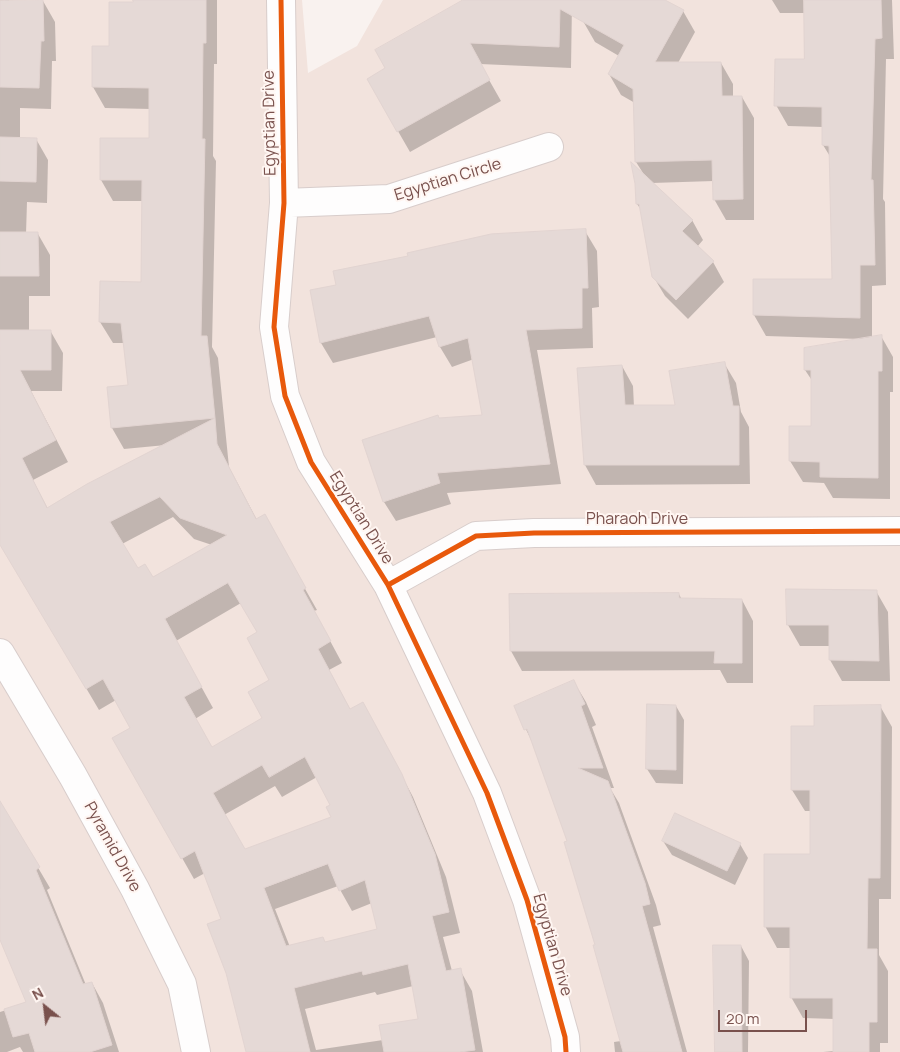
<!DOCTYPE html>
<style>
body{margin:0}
#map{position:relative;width:900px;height:1052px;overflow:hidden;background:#f9f2ef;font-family:Manrope,sans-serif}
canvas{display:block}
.north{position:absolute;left:20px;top:982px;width:50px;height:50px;-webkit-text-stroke:4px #fff6f2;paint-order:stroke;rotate:331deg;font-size:14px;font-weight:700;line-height:20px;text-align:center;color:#79514d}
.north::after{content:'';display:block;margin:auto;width:18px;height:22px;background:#79514d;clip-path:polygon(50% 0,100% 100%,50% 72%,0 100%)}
.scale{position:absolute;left:718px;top:1010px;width:89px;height:22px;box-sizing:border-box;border:2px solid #79514d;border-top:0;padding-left:6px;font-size:15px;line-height:18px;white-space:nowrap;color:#79514d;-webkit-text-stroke:4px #fff6f2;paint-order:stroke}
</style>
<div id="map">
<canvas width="900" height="1052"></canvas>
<div class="north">N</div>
<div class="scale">20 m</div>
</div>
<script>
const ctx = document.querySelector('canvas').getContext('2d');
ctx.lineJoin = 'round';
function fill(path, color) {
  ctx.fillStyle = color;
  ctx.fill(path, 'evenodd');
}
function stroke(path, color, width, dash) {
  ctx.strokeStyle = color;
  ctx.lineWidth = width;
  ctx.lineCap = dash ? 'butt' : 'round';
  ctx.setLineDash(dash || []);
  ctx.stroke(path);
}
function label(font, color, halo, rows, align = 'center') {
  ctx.font = font + ' Manrope,sans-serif';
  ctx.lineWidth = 4;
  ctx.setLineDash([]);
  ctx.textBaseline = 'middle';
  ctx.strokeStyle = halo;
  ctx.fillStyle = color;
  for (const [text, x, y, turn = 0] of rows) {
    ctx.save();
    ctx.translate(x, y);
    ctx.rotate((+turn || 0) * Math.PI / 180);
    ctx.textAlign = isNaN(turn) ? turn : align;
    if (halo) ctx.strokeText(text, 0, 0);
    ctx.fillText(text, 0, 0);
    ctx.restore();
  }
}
fill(new Path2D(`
 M0,0h302l6,73 49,-27 26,-46h517v1052h-900z`), '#f2e3dd');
fill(new Path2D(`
 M0,0h9v2l34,-1 12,21 1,39h-4l-1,48 -31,-1v31h16l12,21 -1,43 -20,-1 -1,32h12l12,21v41h-21v35l22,1 12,21 -1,38h-31l37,71 -35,18 15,29 118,-64 -42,4 -12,-21 -4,-40 21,-2 -5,-43h-11l-13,-21 2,-40 40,1 1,-82h-30l-12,-21 49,-40 1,-31 -46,-1 -12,-21 17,-40 24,-44v-3h83v64h-3l-1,92 3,5 -4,186 6,11 11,109 28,53 7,-4 53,94 -3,1 28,52 -13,7 22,41 24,14 38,72 33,80 14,56 -17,4 9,34 8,-1 12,21 11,61h-234l-27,-132 -17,-47 -11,6 -80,-141 18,-10 -16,-28 -17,10 -99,-168zM173,517l21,22 18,6 -60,33 -15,-8 -15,-26zM241,603l17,30 13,47 -7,39 -52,29 -17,-29 18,-11 -37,-67zM317,777l14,29 1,12 -87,33 -21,-36 51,-29 7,11zM338,886l14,25 20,-8 7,27 -53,13 -36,4 -15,-38zM413,986l6,34 -36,20 -67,10 -11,-41 70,-17 2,3z
 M466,0h105l1,3 -1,65 -91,-4 21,37 -91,51 -42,-73 19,-10z
 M594,0h69l20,11 12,21 -17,31h43l12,21v13h9l12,21v102h-28l-12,-21v-18l-62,2 40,37 11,20 -6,7 16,15 11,20 -36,37 -23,-23 -12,-20 -11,-65 -5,-7 6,-31 -7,-11 -1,-59 -14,-8 -12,-21 10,-18 -24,-14 -12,-21z
 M772,0h120l2,59h-8l-3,140 2,3 1,83 -14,1v52l9,-2 12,21v35h-3v107l-57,-1 -9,-15 -21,-1 -13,-21 23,-34v-45l-8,-12 1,-21 54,-9v-1l-94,-3 -12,-21v-35h79l-2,-122 -8,-13v-18l-35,-1 -12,-21 30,-44 -1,-48h-25z
 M585,231l12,20 2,56 -7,1 1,40 -56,2 24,134 -114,9 4,11 -55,17 -12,-19 55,-83 45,-3 -10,-57 -22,8 -12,-20 -3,-10 -104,26 -12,-20 -9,-52z
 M724,363l12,20 5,29 8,15 1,57 -154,1 -11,-20 37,-99 11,20 1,21h43z
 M876,591l12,21 2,69h-48l-12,-21v-14h-30l-12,-21z
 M679,594l3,6h60l11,21v62h-26l-7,-13 -198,1 -11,-20z
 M574,682l12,20 10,23 -4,2 22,61h-4l9,15 37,102 5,20 -8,2 34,125h-72l-1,-10 7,-1 -52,-199 -37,-100 -17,-36z
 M676,706l8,14 -1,64 -27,-1 -9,-14z
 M880,706l12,21 -1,172h-12v56l9,16v72h-8v9h-57l11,-1 1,-32 -32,-1 -12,-21v-49h-14l-12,-22 46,-70v-45h-6l-13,-21 23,-62z
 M0,803l50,85 -3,2 39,95 6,-2 11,20 16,49h-96l-3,-5 -13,5h-7v-40l28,-9 -26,-63 -2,1z
 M663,841l77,3 8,14 -13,27 -63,-30z
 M741,946l8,15 -1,91h-32z`), '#0003');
const building = new Path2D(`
 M43,0l1,41h-3l-2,47 -39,-1v-86z
 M133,0h73v43h-3l-1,96h3l-4,197h6l8,82 -104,10 -4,-41 21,-2 -7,-62 -22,-1 1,-41 41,1 1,-102h-42v-42h49v-50l-57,-1v-41h17v-44h24z
 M463,0h202l19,10 -29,52h66l1,34h20l1,103 -30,1 -1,-40 -77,2 -2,-73 -25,-15 16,-29 -64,-36 -1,38 -89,-4 20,37 -93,52 -30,-53 18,-11 -10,-18z
 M804,0h77l1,38 -7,1 -4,141h2l2,85h-15v53l-107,-3v-36h79l-3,-133 -7,-1v-38l-48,-1 1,-47h29z
 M0,137l37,1 -1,44 -36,-1z
 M631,162l62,58 -11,11 32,30 -38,39 -24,-23 -13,-73h-3l-1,-20z
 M586,229l2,59h-6v40l-56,2 24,134 -113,9 3,10 -57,19 -21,-62 76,-25 1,3 43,-3 -14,-77 -29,9 -10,-31 -109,27 -10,-53 26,-5 -3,-14 75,-15 -1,-3 84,-19z
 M0,232h38l1,44h-39z
 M0,330h51v40h-31l36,70 -34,18 25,50 40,-24 128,-66 2,26 39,75 9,-5 41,74 -3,2 28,51 -13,8 32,60 13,-7 39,72 33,80 14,58 -17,4 14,55 15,-3 14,82 -15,2h-76l-5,-27 39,-6 -10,-55 -45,11 -1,-4 -68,17 16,64h-64l-20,-79 -19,-49 14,-5 -26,-68 -14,8 -69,-121 18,-10 -27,-49 -17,10 -86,-144zM160,497l20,21 47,17 -74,42 -8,-13 -7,4 -28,-46zM228,583l29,49 -10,6 22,42 -21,12 14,26 -50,29 -28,-50 18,-10 -37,-68zM305,757l25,48 -4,2 5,10 -86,32 -32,-56 49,-28 7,12zM328,864l11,27 26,-11 12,49 -52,13 -2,-5 -37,9 -22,-58z
 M882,335v36h-4v107l-58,-1v-15l-31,-1v-35h22v-56h-7v-22z
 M725,362l8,44h6v59h-155l-7,-97 45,-3 3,40h50l-6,-34z
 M786,589l91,1 2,71 -50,-1v-35h-42z
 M679,593v5l63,1v64h-28l1,-12h-205l-1,-57z
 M574,680l11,24 -4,2 22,62h-25l30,13 37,102 5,21 -8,2 40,146h-59l-30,-107h2l-31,-103 3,-1 -40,-112 -3,1 -10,-24z
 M647,704l29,1v65l-30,-1z
 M881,705l-1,173h-12l-1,71h10v73h-8v30h-36v-54h-43v-71h-26v-73h46v-64h-19v-64h23v-20z
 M0,801l40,66 -4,3 47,114 9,-2 20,63 -22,7h-55l-6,-19 -16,4 -9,-28 22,-7 -26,-62z
 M675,813l66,30 -14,28 -65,-30z
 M713,945h28l1,107h-27z`);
fill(building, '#e5d9d6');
stroke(building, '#e2d4d1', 1);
const street = new Path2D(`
 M281,0l3,203 -10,124 11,69 26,66 77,123 99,208 40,107 38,137 1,15
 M284,203l105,-4 160,-52
 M388,585l88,-49 58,-3 366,-2
 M0,653l73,123 62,113 47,95 14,68`);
stroke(street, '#d8cdcb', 30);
stroke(street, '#fefdfd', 28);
stroke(new Path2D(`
 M281,0l3,203 -10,124 11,69 26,66 77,123 99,208 40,107 38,137 1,15
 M388,585l88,-49 58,-3 366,-2`), '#e8590c', 5);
label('16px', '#79514d', '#fff6f2', [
 ["Egyptian Drive",270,123,-91],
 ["Egyptian Circle",448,180,-17],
 ["Egyptian Drive",361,518,58],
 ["Pharaoh Drive",637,520],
 ["Pyramid Drive",112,847,61],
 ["Egyptian Drive",552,945,74]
]);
</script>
